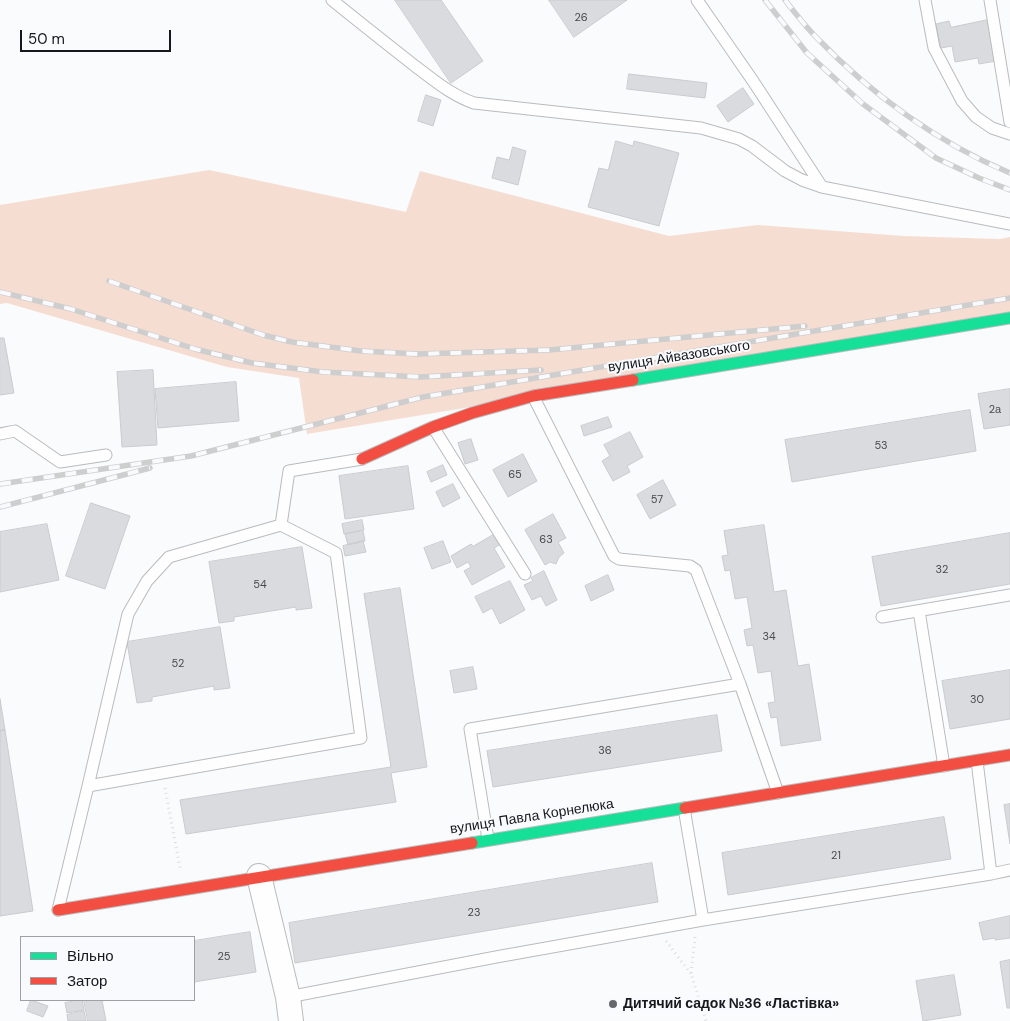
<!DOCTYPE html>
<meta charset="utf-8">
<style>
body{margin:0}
#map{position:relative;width:1010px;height:1021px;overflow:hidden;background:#f9fbfd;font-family:"DM Sans",sans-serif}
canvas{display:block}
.legend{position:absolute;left:20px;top:936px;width:175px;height:65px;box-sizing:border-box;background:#f8fafe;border:1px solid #9ea0a3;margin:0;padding:6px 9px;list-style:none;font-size:15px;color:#17181b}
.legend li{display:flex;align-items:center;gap:10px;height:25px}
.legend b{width:25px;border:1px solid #9ea0a3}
.scale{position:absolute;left:20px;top:30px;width:151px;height:22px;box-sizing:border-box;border:2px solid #17181b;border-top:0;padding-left:6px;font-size:15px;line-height:18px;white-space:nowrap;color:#17181b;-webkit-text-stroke:4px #f8fafe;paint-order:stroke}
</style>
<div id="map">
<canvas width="1010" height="1021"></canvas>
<ul class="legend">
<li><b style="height:6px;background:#16e098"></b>Вільно</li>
<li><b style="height:6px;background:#f24e42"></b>Затор</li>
</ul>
<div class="scale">50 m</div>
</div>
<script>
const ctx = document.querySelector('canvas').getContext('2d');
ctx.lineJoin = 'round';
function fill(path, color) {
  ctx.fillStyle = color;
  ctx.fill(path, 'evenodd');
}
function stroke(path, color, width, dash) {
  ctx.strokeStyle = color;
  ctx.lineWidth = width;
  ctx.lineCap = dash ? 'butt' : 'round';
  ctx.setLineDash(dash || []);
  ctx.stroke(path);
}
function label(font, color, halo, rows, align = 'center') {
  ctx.font = font + ' "DM Sans",sans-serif';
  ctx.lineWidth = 4;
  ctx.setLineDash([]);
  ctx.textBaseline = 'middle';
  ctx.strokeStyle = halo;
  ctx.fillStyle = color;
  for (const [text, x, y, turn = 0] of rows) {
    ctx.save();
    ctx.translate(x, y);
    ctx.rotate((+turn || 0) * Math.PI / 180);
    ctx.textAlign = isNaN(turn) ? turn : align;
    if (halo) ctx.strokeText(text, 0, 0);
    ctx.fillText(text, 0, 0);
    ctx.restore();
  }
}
fill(new Path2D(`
 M209,170l197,42 14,-41 249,65 89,-11 145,11 97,3 10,-2v81l-703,116 -8,-56 -72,-11 -220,-64 -7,1v-99z`), '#f6ddd2');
const building = new Path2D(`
 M395,0h46l42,61 -32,22z
 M549,0h78l-53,37z
 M988,20l8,41 -17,3 -1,-6 -23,4 -3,-16 -11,2 -5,-24 13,-3 2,6z
 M629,74l78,9 -2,15 -78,-9z
 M743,88l11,16 -26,18 -11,-16z
 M426,95l15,5 -8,26 -15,-5z
 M616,141l17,5 1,-5 45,12 -20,73 -71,-19 11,-39 9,2z
 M513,147l13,4 -8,34 -26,-7 5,-21 12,3z
 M0,338h4l10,55 -14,2z
 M153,370l4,75 -35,2 -5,-75z
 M236,382l3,39 -81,7 -3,-39z
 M1010,389v36l-26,4 -6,-35z
 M970,410l6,41 -184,31 -7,-42z
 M608,417l4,10 -28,9 -3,-10z
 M630,432l13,25 -16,9 3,6 -17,9 -11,-20 8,-5 -6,-11z
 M471,439l7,21 -13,4 -7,-21z
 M523,454l14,27 -29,16 -15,-27z
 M443,465l4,10 -16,7 -4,-10z
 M408,466l6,43 -69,10 -6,-43z
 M663,480l13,25 -26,14 -13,-24z
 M453,484l7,14 -17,9 -7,-15z
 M91,503l39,13 -25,73 -39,-13z
 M553,514l13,24 -8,4 6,11 -5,4 -3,7 -6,-2 -5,3 -20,-35z
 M362,520l2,10 -20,4 -2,-10z
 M47,524l12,56 -59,12v-60z
 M764,525l10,67 12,-2 12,76 11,-2 12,76 -40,6 -4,-29 -6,1 -3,-15 7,-1 -4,-31 -13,2 -5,-28 -6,1 -3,-16 8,-2 -5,-31 -12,2 -5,-29 -5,1 -3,-15 6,-1 -4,-24z
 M363,531l2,10 -17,4 -3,-11z
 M1010,533v51l-129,22 -9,-49z
 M495,534l6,10 -7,4 11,19 -33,18 -8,-14 7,-4 -3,-5 -11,6 -6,-12 20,-12 2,2z
 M363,541l3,11 -21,4 -2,-10z
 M443,541l8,21 -19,7 -8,-21z
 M302,547l10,61 -16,2v-3l-62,10v4l-15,2 -10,-61z
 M544,571l13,29 -11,6 -5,-10 -9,4 -8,-15 9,-4 -2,-3z
 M608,575l6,15 -23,11 -6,-15z
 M510,581l15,29 -25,14 -8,-16 -9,5 -8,-16z
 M400,588l27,179 -36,6 5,29 -210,32 -6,-34 211,-33 -27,-173z
 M220,627l10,61 -16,2v-4l-62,11v4l-15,2 -10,-61z
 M473,667l4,22 -23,4 -4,-22z
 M1010,670v49l-60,10 -8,-48z
 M0,699l5,31 -5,1z
 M717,715l5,36 -229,36 -6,-36z
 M5,730l28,181 -33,5v-185z
 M1010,804v40l-6,-39z
 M944,817l7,42 -223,36 -6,-42z
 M652,863l6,39 -363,61 -6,-40z
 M1010,916v22l-15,2v-2l-12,2 -4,-17z
 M250,932l6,40 -62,10v-41z
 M1010,960v48h-3l-7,-46z
 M954,975l7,40 -38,6 -7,-40z
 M31,1000l17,6 -5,11 -16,-6z
 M82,1000l2,10 -17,3 -2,-10z
 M84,1000h18l4,21h-18z
 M84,1011l2,10h-18l-1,-6z`);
fill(building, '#dadbde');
stroke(building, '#cacbce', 1);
const lane = new Path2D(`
 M332,0c27,22 55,44 83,66 19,14 36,29 59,37l227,25 38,11 13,7 33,25 17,9 20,7 188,37
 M697,0l56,81 69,106
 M925,0l9,48 28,53 14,16 16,11 18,6
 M990,0l20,122
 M533,396l81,160 5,3 71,7 6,4 44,114 38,109
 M433,427l92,147
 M0,434l15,-3 45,31 46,-7
 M919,611l25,155
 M882,617l128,-22
 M88,786l40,-172 19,-33 22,-24 112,-32 8,-54 73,-12
 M684,808l19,112
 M488,839l-18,-110 270,-45
 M991,874l19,-4
 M58,910l30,-124 273,-48 -25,-185 -55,-28
 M288,997l208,-40 207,-37 288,-46 -14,-113`);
const street = new Path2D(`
 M259,876l29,121 3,24`);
const fast = new Path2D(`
 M633,380l377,-62
 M472,843l213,-35`);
const jam = new Path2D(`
 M362,459l71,-32 39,-14 61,-17 100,-16
 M685,808l325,-53
 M58,910l414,-67`);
stroke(lane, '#babbbd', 13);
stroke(street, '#babbbd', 26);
stroke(fast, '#babbbd', 13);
stroke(jam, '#babbbd', 13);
stroke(new Path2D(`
 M165,788l15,80
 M695,937l-4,37 15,47
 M666,941l25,33`), '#ddddde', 3, [1, 4]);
stroke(lane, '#fefeff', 11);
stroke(street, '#fefeff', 24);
stroke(fast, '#16e098', 11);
stroke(jam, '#f24e42', 11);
const rail = new Path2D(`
 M765,0l42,53 56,51 73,54 43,20 31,12
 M785,0c10,13 20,26 32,38 54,56 121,105 193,135
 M109,281l154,54 29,7 69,9 57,3 131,-4 256,-24
 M0,292l71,17 124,40 57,14 71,9 98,5 120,-7
 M0,484l191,-28 232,-59 587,-99
 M0,507l150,-39`);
stroke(rail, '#cecece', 5.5);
stroke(rail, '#f8fafe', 4, [11]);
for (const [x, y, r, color] of [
 [613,1004,5,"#66676a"]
]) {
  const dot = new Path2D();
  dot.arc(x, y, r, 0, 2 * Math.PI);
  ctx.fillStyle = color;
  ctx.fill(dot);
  stroke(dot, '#f8fafe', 2);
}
label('11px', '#48494c', null, [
 ["26",581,18],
 ["2а",995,410],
 ["53",881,446],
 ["65",515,475],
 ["57",657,500],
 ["63",546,540],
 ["32",942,570],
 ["54",260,585],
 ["34",769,637],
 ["52",178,664],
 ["30",977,700],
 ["36",605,751],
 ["21",836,856],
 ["23",474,913],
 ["25",224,957]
]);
label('14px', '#17181b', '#f8fafe', [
 ["вулиця Айвазовського",679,357,-9],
 ["вулиця Павла Корнелюка",532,817,-9]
]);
label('bold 14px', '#17181b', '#f8fafe', [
 ["Дитячий садок №36 «Ластівка»",623,1004]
], 'left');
</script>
